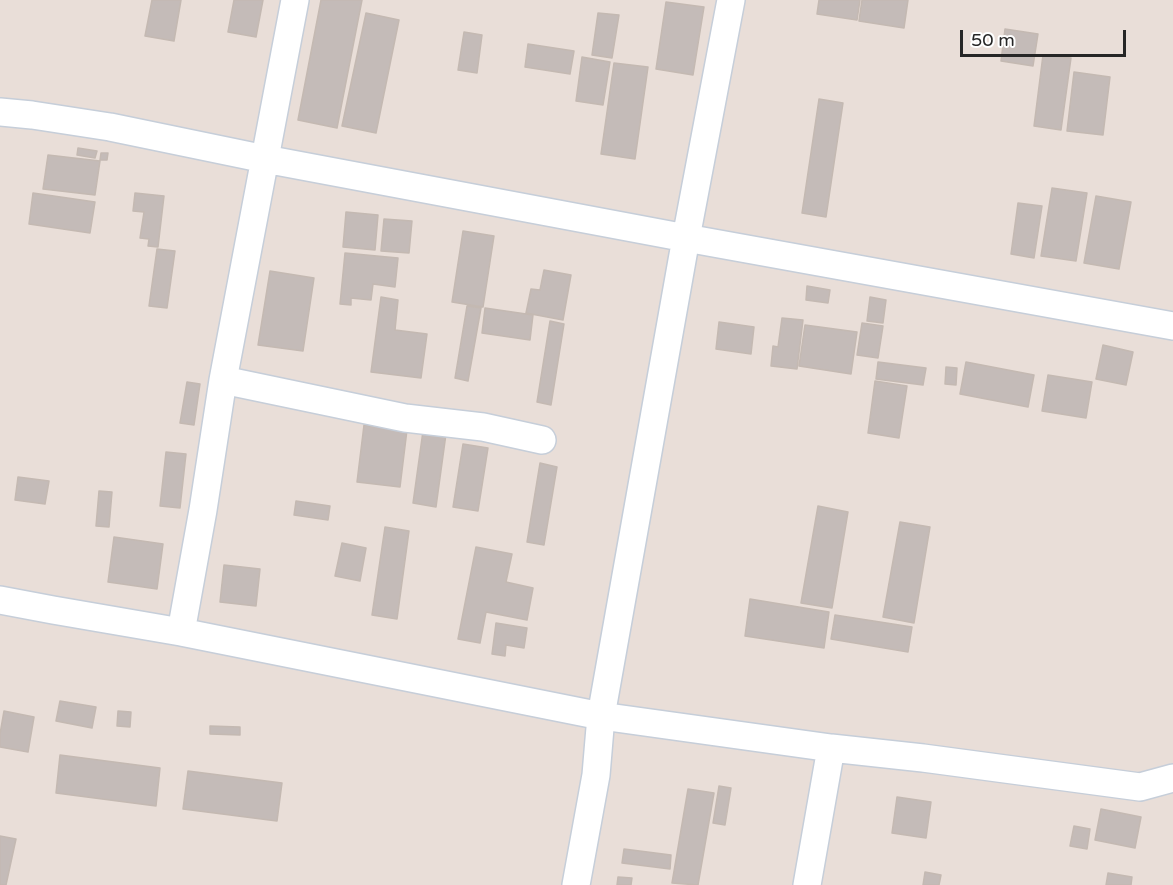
<!DOCTYPE html>
<style>
body{margin:0}
#map{position:relative;width:1173px;height:885px;overflow:hidden;background:#e9ded8;font-family:"Varela Round",sans-serif}
canvas{display:block}
.scale{position:absolute;left:960px;top:30px;width:166px;height:27px;box-sizing:border-box;border:3px solid #262626;border-top:0;padding-left:8px;font-size:18px;line-height:21px;white-space:nowrap;color:#262626;-webkit-text-stroke:4px #fff;paint-order:stroke}
</style>
<div id="map">
<canvas width="1173" height="885"></canvas>
<div class="scale">50 m</div>
</div>
<script>
const ctx = document.querySelector('canvas').getContext('2d');
ctx.lineJoin = 'round';
function fill(path, color) {
  ctx.fillStyle = color;
  ctx.fill(path, 'evenodd');
}
function stroke(path, color, width, dash) {
  ctx.strokeStyle = color;
  ctx.lineWidth = width;
  ctx.lineCap = dash ? 'butt' : 'round';
  ctx.setLineDash(dash || []);
  ctx.stroke(path);
}
const building = new Path2D(`
 M152,0h29l-7,41 -29,-5z
 M234,0h29l-7,37 -28,-5z
 M321,0h41l-25,128 -39,-8z
 M819,0h41l-3,20 -40,-6z
 M862,0h46l-4,28 -45,-7z
 M666,2l38,5 -11,68 -37,-6z
 M366,13l33,7 -23,113 -34,-7z
 M598,13l21,2 -7,43 -20,-3z
 M1005,29l33,5 -5,32 -32,-5z
 M464,32l18,3 -5,38 -19,-3z
 M528,44l46,7 -4,23 -45,-7z
 M1043,55l28,3 -10,72 -27,-4z
 M582,57l28,5 -7,43 -27,-4z
 M614,63l34,4 -13,92 -34,-5z
 M1074,72l36,5 -7,58 -36,-4z
 M819,99l24,4 -17,114 -24,-4z
 M78,148l19,3 -2,7 -18,-3z
 M101,153h7l-1,7h-7z
 M48,155l52,6 -5,34 -52,-6z
 M1052,188l35,5 -11,68 -35,-5z
 M33,193l62,9 -5,31 -61,-9z
 M135,193l29,3 -6,51 -10,-1 1,-7 -9,-1 4,-26 -11,-1z
 M1096,196l35,6 -12,67 -35,-6z
 M1018,203l24,3 -8,52 -23,-4z
 M346,212l32,3 -3,35 -32,-3z
 M384,219l28,2 -3,32 -28,-2z
 M463,231l31,5 -11,71 -31,-5z
 M157,249l18,2 -8,57 -18,-2z
 M345,253l53,5 -3,29 -22,-3 -2,16 -20,-2v7l-11,-1z
 M544,270l27,5 -8,45 -37,-7 5,-24 9,1z
 M270,271l44,7 -11,73 -45,-6z
 M807,286l23,4 -2,13 -22,-3z
 M381,297l17,3 -3,30 32,4 -6,44 -50,-6z
 M870,297l16,3 -3,23 -16,-2z
 M467,306l14,2 -13,73 -13,-3z
 M485,308l48,7 -3,25 -48,-7z
 M782,318l21,2 -6,49 -26,-3 2,-20 5,1z
 M550,321l14,3 -13,81 -14,-3z
 M719,322l35,5 -3,27 -35,-5z
 M862,323l21,3 -5,32 -21,-3z
 M805,325l52,7 -6,42 -52,-8z
 M1103,345l30,7 -7,33 -30,-6z
 M878,362l48,6 -3,17 -47,-6z
 M966,362l68,13 -6,32 -68,-13z
 M946,367l11,1 -1,17 -11,-1z
 M1048,375l44,7 -6,36 -44,-7z
 M875,381l32,5 -8,52 -31,-5z
 M187,382l13,2 -6,41 -14,-2z
 M364,425l43,5 -7,57 -43,-5z
 M423,431l23,3 -10,73 -23,-4z
 M463,444l25,4 -10,63 -25,-4z
 M166,452l20,2 -6,54 -20,-2z
 M540,463l17,4 -13,78 -17,-3z
 M18,477l31,4 -4,23 -30,-4z
 M99,491l13,1 -3,35 -13,-1z
 M296,501l34,5 -2,14 -34,-5z
 M818,506l30,6 -16,96 -31,-5z
 M900,522l30,5 -16,96 -31,-6z
 M385,527l24,4 -12,88 -25,-4z
 M114,537l49,7 -6,45 -49,-7z
 M342,543l24,5 -6,33 -25,-5z
 M476,547l36,7 -6,28 27,6 -6,32 -41,-8 -6,31 -22,-4z
 M224,565l36,4 -4,37 -36,-4z
 M750,599l79,13 -5,36 -79,-12z
 M835,615l77,12 -4,25 -77,-13z
 M496,623l31,5 -3,20 -18,-3 -1,11 -13,-2z
 M60,701l36,6 -4,21 -36,-7z
 M4,711l30,6 -6,35 -28,-5v-13z
 M118,711l13,1 -1,15 -13,-1z
 M210,726l30,1v8l-30,-1z
 M60,755l100,13 -4,38 -100,-13z
 M188,771l94,12 -5,38 -94,-12z
 M719,786l12,2 -6,37 -12,-2z
 M688,789l26,4 -16,92 -26,-2z
 M897,797l34,5 -5,36 -34,-5z
 M1101,809l40,8 -6,31 -40,-8z
 M1074,826l16,3 -3,20 -17,-3z
 M0,836l16,3 -10,46h-6z
 M624,849l47,6 -1,14 -48,-6z
 M925,872l16,3 -2,10h-16z
 M1108,873l24,4 -1,8h-25z
 M618,877l14,1 -1,7h-14z`);
fill(building, '#c4bbb8');
stroke(building, '#c4b9b2', 1.5);
const minor = new Path2D(`
 M0,112l32,3 78,12 155,32 421,79 487,88
 M223,380l182,38 78,9 59,13
 M0,600l53,10 128,22 420,84 230,32 92,10 217,29 33,-9
 M181,632l22,-122 20,-130 72,-380
 M576,885l20,-110 5,-59 85,-478 45,-238
 M807,885l24,-137`);
stroke(minor, '#c6ced9', 30);
stroke(minor, '#fff', 27);
</script>
